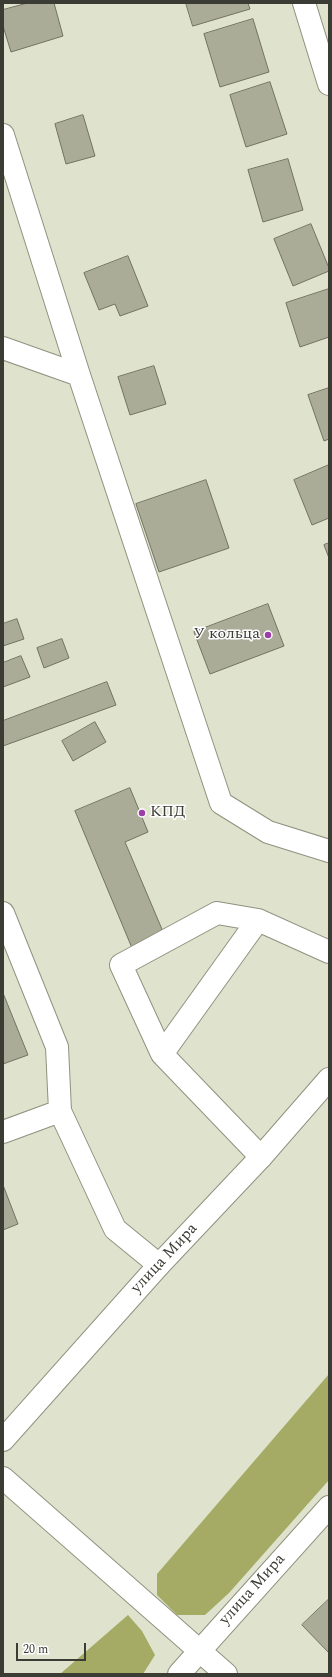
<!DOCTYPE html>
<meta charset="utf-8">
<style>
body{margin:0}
#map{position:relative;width:332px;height:1677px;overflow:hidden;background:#dfe2cd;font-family:Spectral,serif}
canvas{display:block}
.frame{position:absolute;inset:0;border:4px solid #3b3c34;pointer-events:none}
.scale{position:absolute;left:16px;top:1643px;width:70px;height:18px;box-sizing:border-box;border:2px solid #3b3c34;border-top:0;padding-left:5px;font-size:12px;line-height:14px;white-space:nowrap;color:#3b3c34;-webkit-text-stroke:3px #fff;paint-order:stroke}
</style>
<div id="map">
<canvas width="332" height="1677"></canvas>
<div class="frame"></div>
<div class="scale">20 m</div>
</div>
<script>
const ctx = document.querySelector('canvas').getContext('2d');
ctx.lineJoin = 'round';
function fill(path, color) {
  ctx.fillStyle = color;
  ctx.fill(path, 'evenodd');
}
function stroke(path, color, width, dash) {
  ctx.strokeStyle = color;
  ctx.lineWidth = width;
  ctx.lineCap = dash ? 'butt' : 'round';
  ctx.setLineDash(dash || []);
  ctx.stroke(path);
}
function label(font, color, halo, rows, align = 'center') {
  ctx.font = font + ' Spectral,serif';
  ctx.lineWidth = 3;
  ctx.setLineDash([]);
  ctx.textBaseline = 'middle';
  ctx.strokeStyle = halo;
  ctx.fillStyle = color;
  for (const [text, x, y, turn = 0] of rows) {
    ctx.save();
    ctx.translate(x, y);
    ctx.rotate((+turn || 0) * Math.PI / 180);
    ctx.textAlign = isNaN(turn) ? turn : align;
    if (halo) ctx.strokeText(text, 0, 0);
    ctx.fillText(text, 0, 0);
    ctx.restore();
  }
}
fill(new Path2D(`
 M329,1374v106l-100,113 -24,22h-28l-20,-20v-21z
 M128,1615l14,16 13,24 -12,19h-83z`), '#a5ab64');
const building = new Path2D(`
 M28,3h26l9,33 -52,16 -8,-26v-16z
 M186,3h62l2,6 -57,17z
 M253,19l16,53 -49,15 -16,-53z
 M270,82l17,52 -41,13 -16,-52z
 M83,115l12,41 -29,8 -11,-40z
 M288,159l15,51 -40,12 -15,-52z
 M311,224l18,44v3l-36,15 -19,-47z
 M128,256l20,50 -28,10 -5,-12 -16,6 -15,-37z
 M329,289v48l-29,10 -14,-44z
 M154,366l12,38 -36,11 -12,-38z
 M329,388v51l-5,2 -16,-46z
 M329,465v53l-17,7 -18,-45z
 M206,480l23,68 -70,24 -23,-68z
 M329,543v15l-5,-13z
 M268,604l16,42 -74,28 -16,-42z
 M17,619l7,20 -21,7v-22z
 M62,639l7,19 -25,10 -7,-20z
 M21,656l9,21 -27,10v-24z
 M107,682l9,23 -113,41v-25z
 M95,722l11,20 -33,19 -11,-20z
 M130,788l18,44 -23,10 39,92 -32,14 -57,-137z
 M3,993l25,62 -25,9z
 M3,1185l15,39 -15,6z
 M329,1599v54l-27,-28z`);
fill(building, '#aaac98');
stroke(building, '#717361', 1);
const minor = new Path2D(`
 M304,3l25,81
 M3,135l76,240 142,428 47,29 61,19
 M3,348l76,27
 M3,913l54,134 3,64 55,118 44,36
 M162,1054l-41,-89 96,-52 41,7
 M3,1132l57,-21
 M261,1157l-99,-103 96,-134 71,32
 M3,1478l223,196
 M179,1674l150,-167`);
const major = new Path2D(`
 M3,1440l156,-175 102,-108 68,-78`);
stroke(minor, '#90927f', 24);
stroke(major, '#90927f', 24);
stroke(minor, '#fff', 22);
stroke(major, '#fff', 22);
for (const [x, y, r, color] of [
 [268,635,4,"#9b3ea8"],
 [142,813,4,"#9b3ea8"]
]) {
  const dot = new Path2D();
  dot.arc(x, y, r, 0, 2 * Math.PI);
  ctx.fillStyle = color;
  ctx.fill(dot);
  stroke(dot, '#fff', 1.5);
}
label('16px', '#3b3c34', '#fff', [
 ["У кольца",260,635],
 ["КПД",150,813,"left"]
], 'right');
label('16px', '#3b3c34', '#fff', [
 ["улица Мира",165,1259,-47],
 ["улица Мира",253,1590,-48]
]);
</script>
